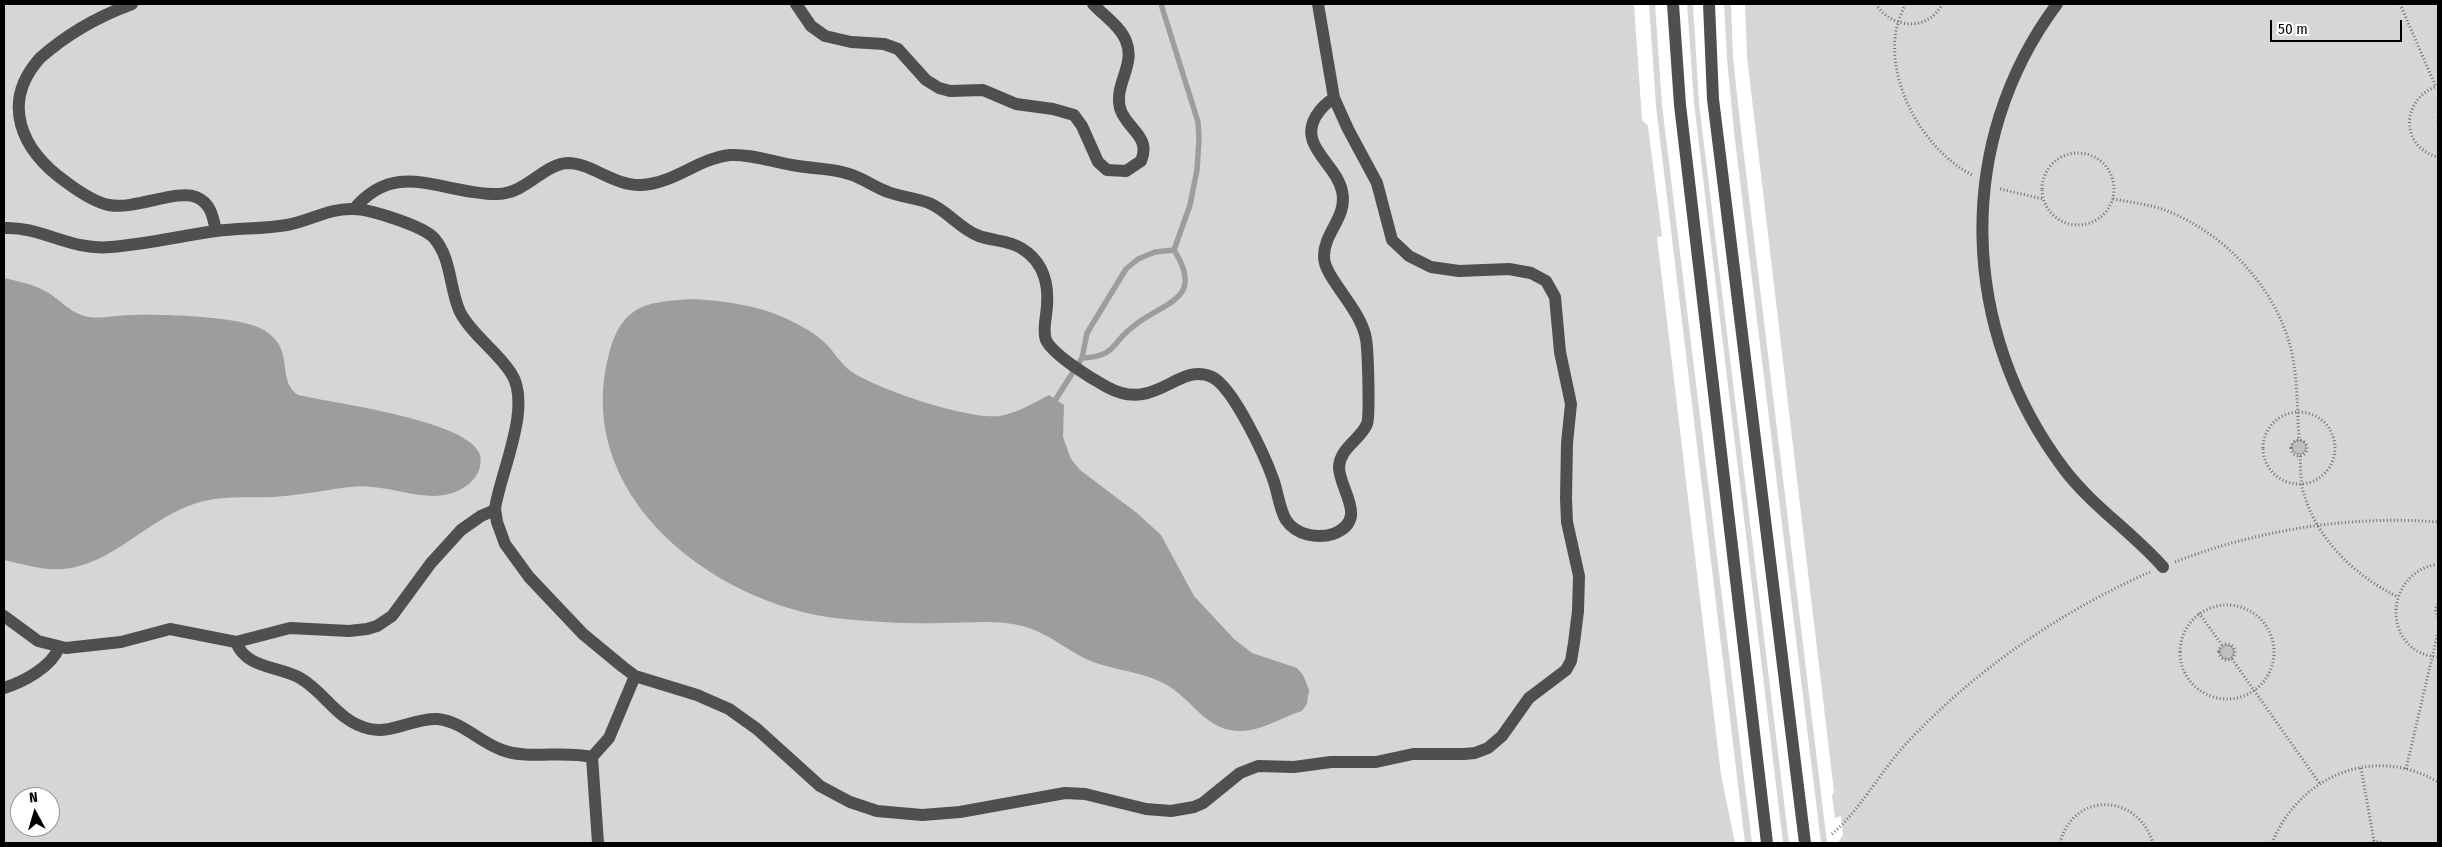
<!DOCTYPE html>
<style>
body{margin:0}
#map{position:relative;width:2442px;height:847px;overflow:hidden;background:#fff;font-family:"Fira Sans Condensed",sans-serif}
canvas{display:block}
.frame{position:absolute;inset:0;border:5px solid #000;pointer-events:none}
.north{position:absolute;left:10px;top:787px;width:50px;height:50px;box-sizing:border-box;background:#fff;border:1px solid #999;border-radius:50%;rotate:354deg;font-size:14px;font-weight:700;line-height:20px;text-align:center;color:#000}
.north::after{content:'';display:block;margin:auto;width:18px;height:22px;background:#000;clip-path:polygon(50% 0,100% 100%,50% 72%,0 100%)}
.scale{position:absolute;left:2270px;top:20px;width:132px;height:22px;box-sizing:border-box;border:2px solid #000;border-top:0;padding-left:6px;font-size:15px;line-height:18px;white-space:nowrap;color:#000;-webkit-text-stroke:4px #fff;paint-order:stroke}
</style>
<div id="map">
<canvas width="2442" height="847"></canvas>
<div class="frame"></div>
<div class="north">N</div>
<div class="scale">50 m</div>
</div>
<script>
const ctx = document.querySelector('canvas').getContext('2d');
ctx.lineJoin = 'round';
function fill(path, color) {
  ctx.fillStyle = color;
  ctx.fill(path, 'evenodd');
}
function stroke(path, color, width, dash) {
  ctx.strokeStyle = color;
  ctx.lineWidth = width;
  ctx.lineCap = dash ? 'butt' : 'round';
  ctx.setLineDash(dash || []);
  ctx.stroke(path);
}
fill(new Path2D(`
 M4,4h1630l8,116 6,6 14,110 -5,1 64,538 14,68h-1731zM20,797h30v30h-30z
 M1649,4h6l7,101 90,738h-7l-89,-737z
 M1687,4h6l6,99 90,740h-6l-89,-740z
 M1724,4h7l2,54 8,73 86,712h-6l-87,-711 -7,-73z
 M1745,4h693v839h-600l5,-8 -2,-19 -6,2 -3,-23 2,-3 -87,-735z`), '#d6d6d6');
fill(new Path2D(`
 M4,278c14,3 31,7 43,14 15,9 24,22 42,25 14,2 28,-2 42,-2 30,-1 107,1 131,14 35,19 13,50 36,66 33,8 172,25 182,60 2,9 -1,19 -7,25 -28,29 -67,10 -100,7 -13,-2 -25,0 -38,2 -21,3 -42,7 -63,8 -26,1 -50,-2 -75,6 -48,14 -84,62 -134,66 -19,2 -40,-5 -59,-9z
 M693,299c29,2 58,5 85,16 14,6 35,16 46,27 10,9 16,22 28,30 27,18 117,48 148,44 17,-3 34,-13 49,-21l15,10 -1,32 8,22 9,11 57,43 24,22 33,61 40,43 18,14 45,15 6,7 6,15 -2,14 -5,7c-20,6 -40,20 -62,20 -33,0 -46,-29 -70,-44 -23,-15 -53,-16 -77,-25 -23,-9 -43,-28 -67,-35 -27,-8 -57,-4 -85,-4 -35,1 -71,-1 -106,-5 -123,-16 -261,-122 -227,-260 13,-53 36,-56 85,-59z`), '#9d9d9d');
stroke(new Path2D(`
 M1082,358c36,-2 28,-15 53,-33 31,-24 70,-26 39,-75
 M1056,399l26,-41 5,-25 39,-64 12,-10 17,-7 19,-2 16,-45 7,-35 2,-30 -1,-18 -37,-118`), '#9d9d9d', 5.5);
const building = new Path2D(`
 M2292 447a7 7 0 1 1 14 0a7 7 0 1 1-14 0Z
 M2226,645l5,1 3,5 -1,5 -4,3 -6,-1 -5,-7z`);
fill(building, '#bfbfbf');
stroke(building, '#939393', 1);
stroke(new Path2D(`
 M1876,4c15,25 53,28 66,0
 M1905,4c-4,11 -9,22 -10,33 -5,53 31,114 77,138
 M2400,4l36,83
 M2438,86c-37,12 -39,61 0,71
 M2438,117v9
 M2042 189a36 36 0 1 1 72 0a36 36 0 1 1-72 0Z
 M2000,189l43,10
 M2113,199c16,3 33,5 49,10 61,22 113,77 129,140 7,30 6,60 8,90
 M2263 448a36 36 0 1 1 72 0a36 36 0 1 1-72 0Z
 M2291 448a8 8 0 1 1 16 0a8 8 0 1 1-16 0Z
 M2300,456c1,11 0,24 3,35 13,48 52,85 95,106
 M2175,562c82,-32 175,-47 263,-40
 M2438,564c-56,9 -56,89 0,93
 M2438,604l-3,5 3,9
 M2180 652a47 47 0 1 1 94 0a47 47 0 1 1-94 0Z
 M2199,613l23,32
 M2219 652a8 8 0 1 1 16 0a8 8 0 1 1-16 0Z
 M2232,659l88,125
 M2361,768l13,73
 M2406,769l32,-137
 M1832,834c27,-23 48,-61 72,-88 67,-73 155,-134 246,-174
 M2060,843c13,-52 78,-50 93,0
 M2272,843c27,-67 102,-99 166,-61
 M2370,843l4,-2 9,2`), '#717171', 3, [1, 2.5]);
stroke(new Path2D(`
 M132,4c-33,12 -65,30 -92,54 -40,45 -19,92 26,124 12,9 28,20 43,23 26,5 68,-16 87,-8 15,6 17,20 20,34
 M796,4l15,22 14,10 26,6 33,2 14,5 28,31 13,8 11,3 33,-1 33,14 37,5 21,6 8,11 16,36 9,8 19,1 15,-10c11,-25 -16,-33 -21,-53 -6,-24 16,-43 6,-67 -6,-15 -23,-26 -33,-37
 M1673,4l7,101 87,738
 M1709,4l4,95 92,744
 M2057,4c-104,139 -97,328 7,465 28,37 68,63 99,98
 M354,209c44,-52 88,-14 144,-15 29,-1 45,-30 70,-31 23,0 46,23 73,22 32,-1 58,-27 89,-30 24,-1 45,8 68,11 18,3 34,2 51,8 14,4 25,13 39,18 13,5 28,6 41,11 19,8 31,26 50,33 14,5 29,4 42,12 25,15 29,40 25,67 -1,9 -3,17 0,25 7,15 46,39 61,47 49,27 71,-26 105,-10 21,10 53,79 61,102 5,13 6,29 13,41 10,15 31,19 47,14 37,-14 6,-44 6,-67 1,-19 21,-27 28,-43 3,-8 1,-74 -1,-85 -5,-31 -43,-62 -42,-83 0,-24 24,-39 18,-65 -6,-28 -44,-45 -26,-75 5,-8 10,-13 18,-18
 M4,228c37,-2 66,23 107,19 35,-3 70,-11 105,-16 23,-3 48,-2 71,-6 23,-4 42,-17 66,-16 17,0 70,17 81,29 18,21 15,50 26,74 12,23 37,39 51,61 22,33 -11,100 -16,136l2,13 8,22 24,33 54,57 40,33 12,9 62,19 32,14 28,20 63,57 30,16 27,9 45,4 38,-3 105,-19 20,1 61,15 25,2 23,-4 9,-4 37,-30 18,-7 36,1 37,-5h45l37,-8h51l11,-1 13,-5 14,-12 27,-38 37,-28 5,-9 3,-18 4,-32 1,-35 -12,-54 -1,-23 1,-56 4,-39 -11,-52 -5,-55 -9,-16 -15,-8 -22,-4 -50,2 -28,-4 -22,-11 -17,-16 -15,-57 -29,-54 -14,-31 -16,-94
 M4,616l34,25 28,7 55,-6 49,-13 66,13 54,-14 59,3 18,-2 10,-3 15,-10 39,-53 30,-33 20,-14 14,-6
 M236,642c10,27 43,24 64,36 26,15 38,44 70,51 22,5 44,-11 67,-10 25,2 42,23 65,31 27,10 61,0 90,7
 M4,688c19,-6 48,-21 55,-41
 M598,843l-6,-86 17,-19 26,-62`), '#4f4f4f', 12);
</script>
